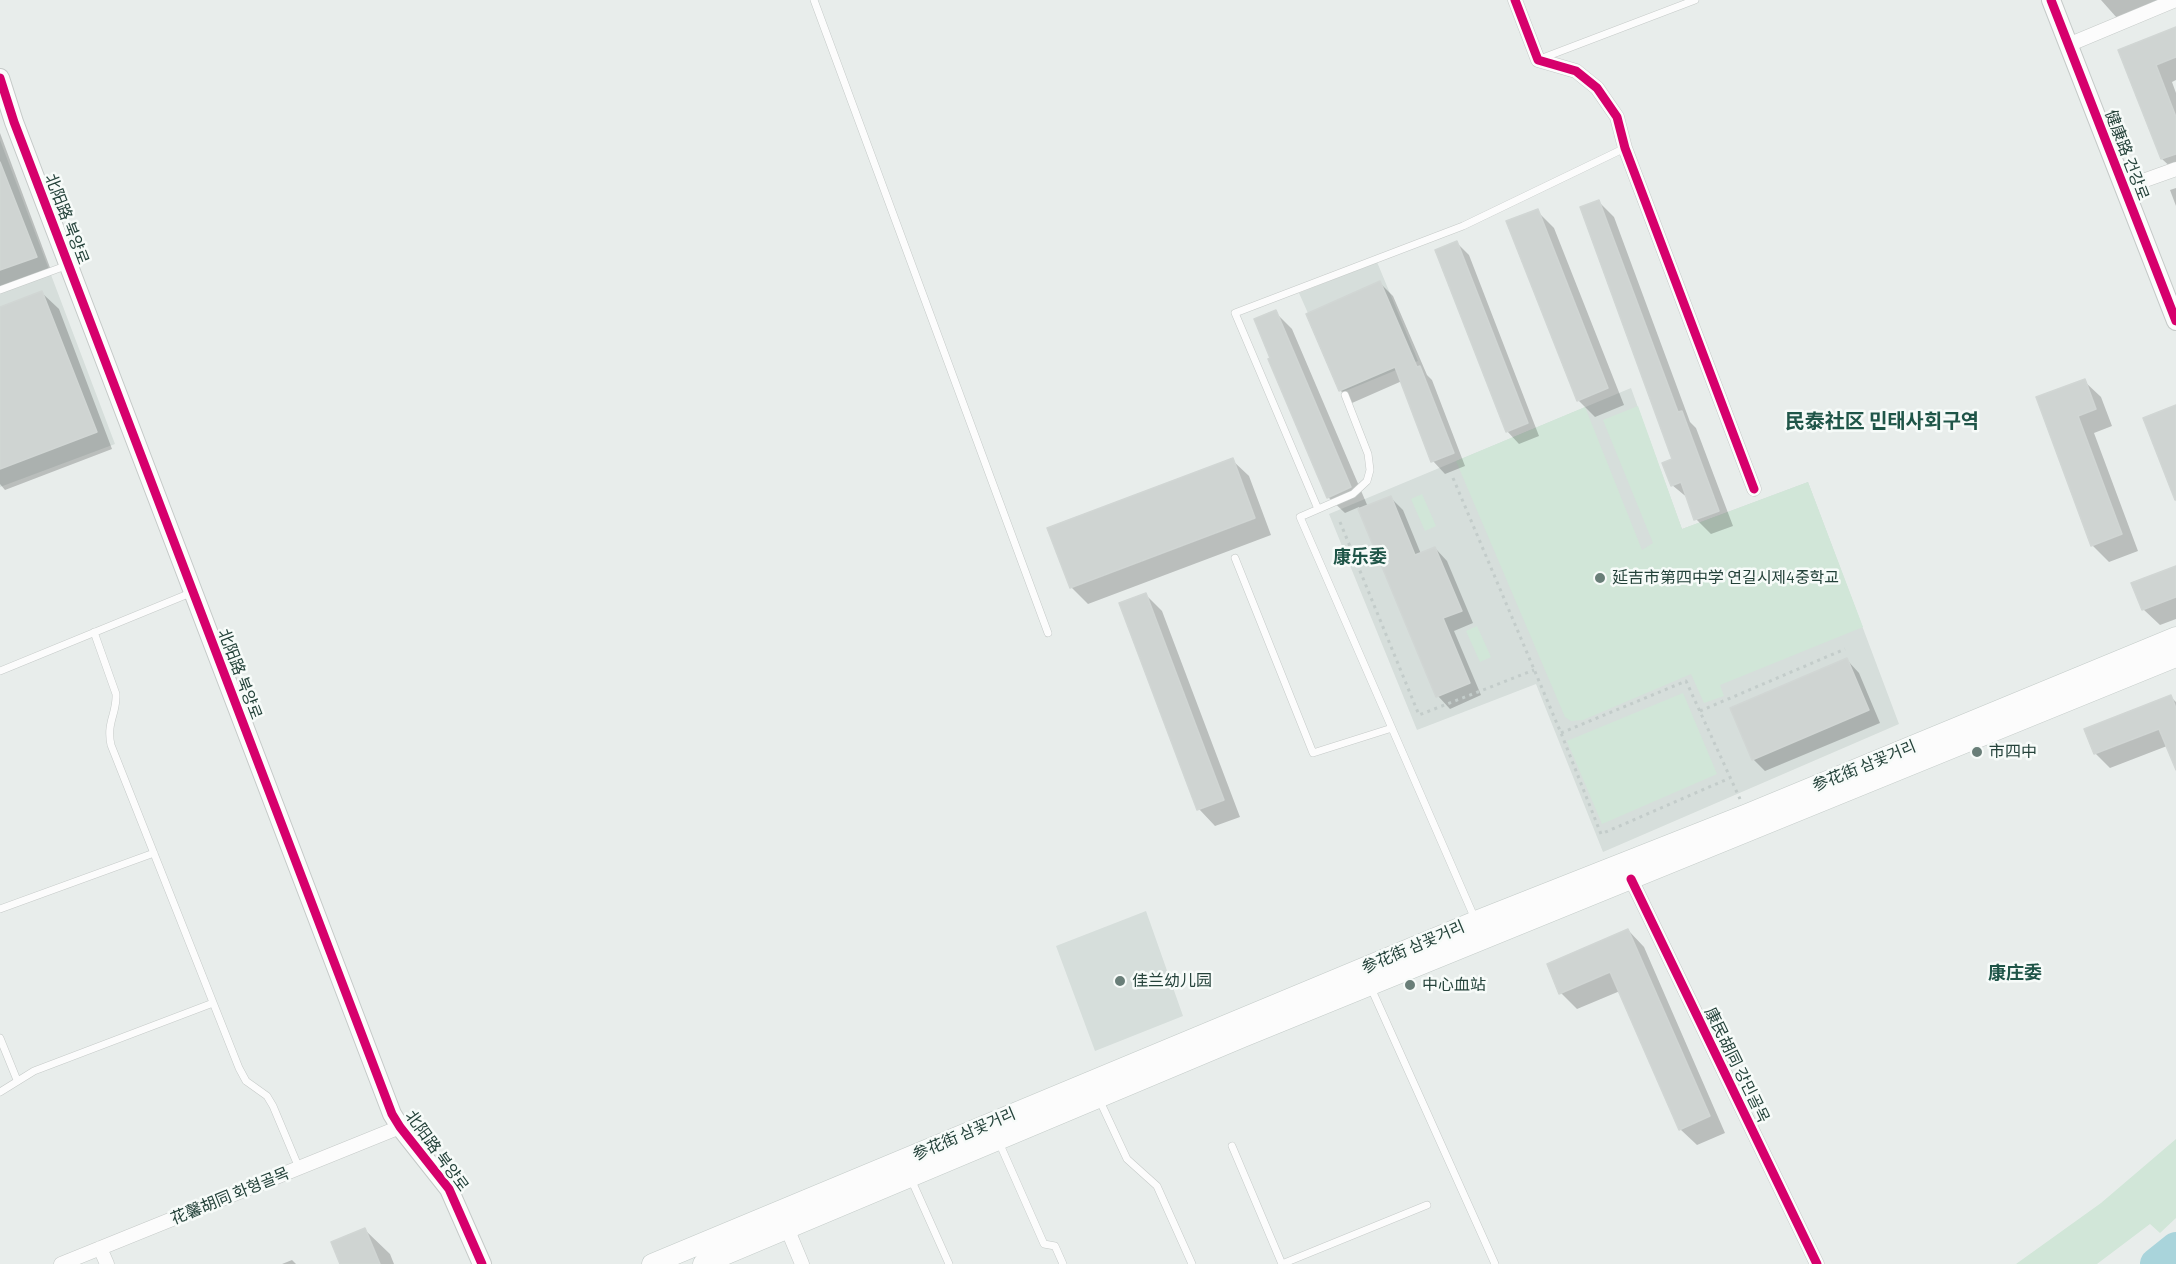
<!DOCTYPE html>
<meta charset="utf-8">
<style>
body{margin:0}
canvas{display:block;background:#e8edeb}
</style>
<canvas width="2176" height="1264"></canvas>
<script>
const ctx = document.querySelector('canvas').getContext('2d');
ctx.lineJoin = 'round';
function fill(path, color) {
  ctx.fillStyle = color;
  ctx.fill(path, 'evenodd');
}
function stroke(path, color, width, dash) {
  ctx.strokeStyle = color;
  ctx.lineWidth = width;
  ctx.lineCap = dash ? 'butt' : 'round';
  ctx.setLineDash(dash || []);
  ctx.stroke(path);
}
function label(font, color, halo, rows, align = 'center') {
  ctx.font = font + ' Barlow,"Noto Sans SC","Noto Sans KR",sans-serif';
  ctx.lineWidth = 5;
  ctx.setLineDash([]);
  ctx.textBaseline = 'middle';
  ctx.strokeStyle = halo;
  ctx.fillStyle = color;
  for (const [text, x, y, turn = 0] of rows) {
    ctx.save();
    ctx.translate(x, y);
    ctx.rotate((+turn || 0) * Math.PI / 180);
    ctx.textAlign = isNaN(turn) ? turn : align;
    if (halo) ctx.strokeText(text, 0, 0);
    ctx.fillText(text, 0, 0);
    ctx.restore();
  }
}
fill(new Path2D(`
 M0,140l115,304 -115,43z
 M1377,262l41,99 -75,31 -44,-99z
 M1631,388l51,141 126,-47 91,242 -296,128 -67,-168 -119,46 -88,-216z
 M1146,911l37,105 -88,35 -39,-105z`), '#d6dedb');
fill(new Path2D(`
 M1638,406l44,123 126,-47 55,145 -143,58 4,11 -20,7 -13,-29 -108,46 -12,1 -6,-4 -109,-256 129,-54 57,143 11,-7 -50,-123z
 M1422,494l14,32 -11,5 -14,-32z
 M1477,626l14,31 -11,5 -14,-31z
 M1683,693l34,81 -115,50 -35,-83z
 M2176,1139v79l-16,15 -10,-9 -53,40h-81l85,-61z`), '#d1e6d8');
fill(new Path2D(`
 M2101,0h62l-46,18z
 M2176,29v51l-4,2 4,11v79l-14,-13 -42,-109z
 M0,133l52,140 -52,20z
 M2176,188v18l-6,-16z
 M1599,202l15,15 76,205 6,6 37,98 -22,8 -15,-15 -7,-20 -17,-14 2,-25z
 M1537,211l17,17 70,177 -29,12 -17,-17z
 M1457,243l12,12 70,181 -20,8 -12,-13z
 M1380,283l13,13 34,79 5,5 33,86 -20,8 -12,-13 -31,-80 -50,22 -12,-13z
 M42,293l17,16 53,140 -107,41 -5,-6v-175z
 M1275,312l17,17 76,178 22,-10 13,13 18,44 14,-6 12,13 26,62 -19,8 27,64 -31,14 -12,-13 -79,-189 -14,6 -17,-16z
 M2084,381l17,16 11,29 -18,7 44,118 -29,11 -17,-17 -55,-147z
 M1232,460l17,16 22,59 -183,69 -17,-17z
 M2176,568v51l-16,6 -17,-16z
 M1146,595l16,16 78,206 -25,9 -16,-17z
 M1847,660l12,13 21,50 -115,48 -12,-12z
 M2171,697l5,5v67l-9,-23 -57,22 -15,-15z
 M1628,930l16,17 81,186 -28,12 -17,-16 -60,-138 -43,18 -16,-16z
 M365,1230l25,24 4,10h-52z
 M292,1260l4,4h-14z`), '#0003');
stroke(new Path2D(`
 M2156,1264l20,-16`), '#a9d4db', 32);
const building = new Path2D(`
 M2176,27v30l-20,8 20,52v37l-15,5 -43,-109z
 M0,162l37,95 -37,13z
 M1599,200l79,212 4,-1 37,100 -25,9 -13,-38 -10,4 -9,-23 10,-4 -92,-252z
 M1538,209l70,179 -31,13 -71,-180z
 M1457,241l71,182 -22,9 -71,-182z
 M1380,281l37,86 3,-1 34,87 -23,9 -36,-95 -56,24 -33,-77z
 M42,291l55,141 -97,37v-162z
 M1276,310l75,177 -24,11 -59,-139 2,-1 -16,-39z
 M2085,379l11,30 -18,7 44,118 -31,12 -55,-149z
 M2176,405v95h-1l-32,-82z
 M1233,458l22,60 -185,70 -23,-60z
 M1391,496l24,59 20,-8 27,64 -19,7 27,65 -34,14 -78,-188z
 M2176,566v31l-34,13 -11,-27z
 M1146,593l78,207 -27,10 -78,-207z
 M1847,658l22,52 -117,50 -22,-52z
 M2171,695l5,13v62l-17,-41 -65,25 -10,-25z
 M1628,929l82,187 -31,14 -69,-158 -51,22 -12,-30z
 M365,1228l15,36h-40l-9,-22z`);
fill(building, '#cfd4d2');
stroke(building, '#d1d6d4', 1.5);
const service = new Path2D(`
 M814,0l234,633
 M1540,59l155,-59
 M0,290l68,-25
 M1345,395l23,59 2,16 -3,11 -14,13 -53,23 175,402
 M1318,509l-83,-196 228,-87 162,-78
 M1235,558l78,195 79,-25
 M94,632l22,62c1,20 -10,28 -5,51l128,323 7,13 21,15 6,10 26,62
 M0,671l193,-79
 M0,909l154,-56
 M1371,988l124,276
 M0,1038l17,42
 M0,1092l34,-21 179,-68
 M1099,1099l28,60 30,27 35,78
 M998,1140l46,104 11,2 8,18
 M1232,1146l50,118
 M911,1179l38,85
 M1282,1264l145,-59`);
const minor = new Path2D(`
 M1515,0l23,60 38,11 21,17 20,29 8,31 129,341
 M2068,45l108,-45
 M2123,188l53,-19
 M1631,879l186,385
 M787,1228l15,36
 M100,1248l7,16
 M61,1264l339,-137`);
const tertiary = new Path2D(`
 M2051,0l125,321
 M0,78l14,44 378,992 8,13 49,62 33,75`);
const secondary = new Path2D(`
 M652,1264l824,-343 271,-107 429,-177
 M703,1264l540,-227 933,-380`);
stroke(service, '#c5cac8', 8);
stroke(minor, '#c5cac8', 15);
stroke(tertiary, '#c5cac8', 20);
stroke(secondary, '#c3cbc8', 21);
stroke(new Path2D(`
 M1453,478l108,255 40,101 129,-56
 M1340,522l79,193 115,-45
 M1700,711l145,-62
 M1561,733l125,-52 54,118`), '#c3ccca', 3, [3, 4.5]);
stroke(service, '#fcfcfc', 7);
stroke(minor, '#fcfcfc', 14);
stroke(tertiary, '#fcfcfc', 18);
stroke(secondary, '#fcfcfc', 20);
stroke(new Path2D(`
 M1515,0l23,60 38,11 21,17 20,29 8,31 129,341
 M2051,0l125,321
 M0,78l14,44 378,992 8,13 49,62 33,75
 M1631,879l186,385`), '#d6006c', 9);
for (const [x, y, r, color] of [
 [1600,578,6,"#697e78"],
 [1977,752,6,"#697e78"],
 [1120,981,6,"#697e78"],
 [1410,985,6,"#697e78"]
]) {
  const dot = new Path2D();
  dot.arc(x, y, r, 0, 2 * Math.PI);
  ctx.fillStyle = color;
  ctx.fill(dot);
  stroke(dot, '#f7fbf9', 2);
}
label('16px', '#24423a', '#f7fbf9', [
 ["健康路 건강로",2127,155,69],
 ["北阳路 북양로",67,219,69],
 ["北阳路 북양로",240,674,69],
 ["参花街 삼꽃거리",1864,766,-22],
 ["参花街 삼꽃거리",1413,947,-23],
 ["康民胡同 강민골목",1737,1065,64],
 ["参花街 삼꽃거리",964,1134,-23],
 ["北阳路 북양로",437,1151,54],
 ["花馨胡同 화형골목",230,1196,-22]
]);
label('16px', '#24423a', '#f7fbf9', [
 ["延吉市第四中学 연길시제4중학교",1612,578],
 ["市四中",1989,752],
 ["佳兰幼儿园",1132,981],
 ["中心血站",1422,985]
], 'left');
label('bold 18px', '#1f5548', '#f7fbf9', [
 ["康乐委",1360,557],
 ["康庄委",2015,973]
]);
label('bold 20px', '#1f5548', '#f7fbf9', [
 ["民泰社区 민태사회구역",1882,421]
]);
</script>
